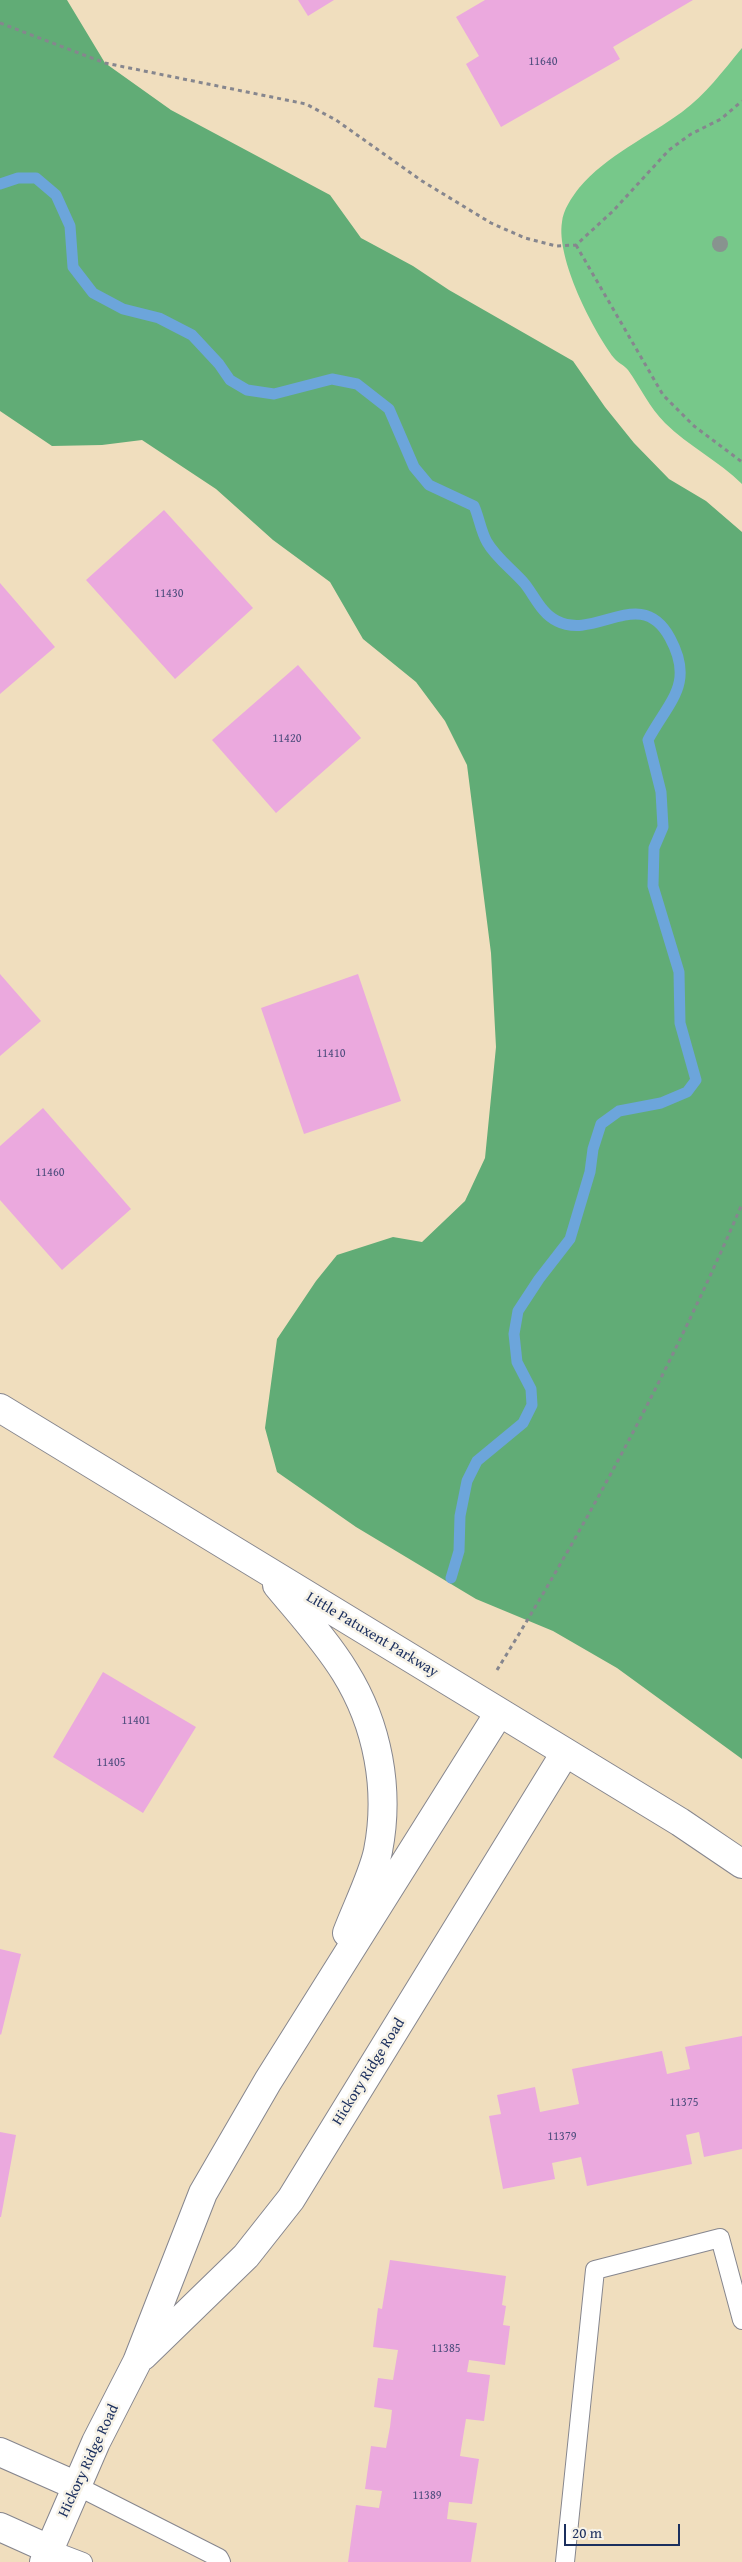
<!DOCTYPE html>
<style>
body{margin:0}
#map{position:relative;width:742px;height:2562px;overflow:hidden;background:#f0debe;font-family:"Gentium Book Plus",serif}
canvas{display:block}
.scale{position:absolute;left:564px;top:2524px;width:116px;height:22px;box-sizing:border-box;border:2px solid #1b2f5e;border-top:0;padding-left:6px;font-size:15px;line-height:18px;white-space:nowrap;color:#1b2f5e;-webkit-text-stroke:4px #f7f3e8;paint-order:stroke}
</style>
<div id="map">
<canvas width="742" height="2562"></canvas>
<div class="scale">20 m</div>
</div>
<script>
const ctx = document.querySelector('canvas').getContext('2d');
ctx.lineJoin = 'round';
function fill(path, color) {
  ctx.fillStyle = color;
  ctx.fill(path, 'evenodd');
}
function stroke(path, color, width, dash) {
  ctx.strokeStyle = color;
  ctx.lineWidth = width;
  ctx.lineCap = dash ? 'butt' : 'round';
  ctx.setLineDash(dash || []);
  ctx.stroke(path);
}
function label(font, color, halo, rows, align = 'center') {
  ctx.font = font + ' "Gentium Book Plus",serif';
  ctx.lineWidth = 5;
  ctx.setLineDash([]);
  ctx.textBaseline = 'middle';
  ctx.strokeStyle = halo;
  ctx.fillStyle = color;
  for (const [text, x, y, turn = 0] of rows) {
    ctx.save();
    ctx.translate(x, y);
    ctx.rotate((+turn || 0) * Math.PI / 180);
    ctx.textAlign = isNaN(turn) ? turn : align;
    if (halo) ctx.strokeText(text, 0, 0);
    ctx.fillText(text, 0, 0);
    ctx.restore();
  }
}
fill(new Path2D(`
 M742,48v436c-23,-23 -54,-38 -77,-61 -16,-16 -24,-35 -37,-53 -4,-5 -10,-7 -14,-12 -22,-29 -58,-100 -52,-136 1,-12 10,-25 17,-34 28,-33 69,-51 103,-76 24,-18 41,-41 60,-64z`), '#77c88a');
fill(new Path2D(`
 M0,0h67l38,63 66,47 159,85 31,43 52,28 36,24 124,71 32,46 29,36 35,36 37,22 36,31v1227l-125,-91 -64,-37 -77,-32 -120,-72 -79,-55 -12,-44 12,-89 39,-58 21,-26 56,-18 29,5 43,-41 20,-43 11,-111 -5,-94 -24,-188 -22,-44 -29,-39 -53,-43 -33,-57 -57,-42 -57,-51 -74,-49 -40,5 -50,1 -52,-35z`), '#61ac76');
stroke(new Path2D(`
 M0,184l18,-6h18l20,17 14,31 3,41 20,26 30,16 36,9 33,17 27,29 11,16 17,10 27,4 58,-15 25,5 32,25 25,58 15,18 45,21c5,11 7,26 13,36 9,16 26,28 38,42 10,13 17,30 32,37 39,20 84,-37 113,17 25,46 -1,63 -22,102l13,52 2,35 -9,21 -1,38 26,86 1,51 16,57 -9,12 -26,11 -42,8 -18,13 -8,25 -3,23 -20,67 -31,40 -21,32 -4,23 3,28 14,27 1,16 -9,18 -46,38 -10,20 -7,35 -1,35 -8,27`), '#6ca5db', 11);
fill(new Path2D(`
 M298,0h36l-26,16z
 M485,0h208l-80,47 7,12 -119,68 -35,-63 13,-8 -23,-39z
 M164,510l89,98 -78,71 -89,-99z
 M0,583l55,64 -55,47z
 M298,665l63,73 -85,75 -64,-73z
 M0,974l41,47 -41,35z
 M358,974l43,127 -97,33 -43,-126z
 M43,1108l88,101 -69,61 -62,-70v-54z
 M103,1672l93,55 -53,86 -90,-56z
 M0,1949l21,5 -20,81 -1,-1z
 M742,2036v113l-38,8 -5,-25 -13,3 6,29 -105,22 -6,-29 -29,6 3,16 -52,10 -14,-73 12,-2 -4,-19 38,-8 5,25 39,-8 -7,-35 90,-18 5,23 23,-5 -5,-22z
 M0,2132l16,3 -15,82h-1z
 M390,2260l116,16 -4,29 4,1 -3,19 7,1 -5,39 -36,-5 -2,12 23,3 -6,46 -18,-2 -6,37 19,3 -7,45 -23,-2 -2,17 30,4 -6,39h-123l8,-57 23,3 3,-17 -17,-2 6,-43 15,2 4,-21 2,-17 -18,-3 4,-29 15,2 5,-30 -25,-3 5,-39 4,1z`), '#eba9de');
const lane = new Path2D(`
 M77,2486l142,72 2,4
 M49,2549l34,13
 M565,2562l30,-292 125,-32 22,82`);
const street = new Path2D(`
 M0,2452l77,34
 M0,2527l49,22`);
const secondary = new Path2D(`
 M0,1408l680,414 62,42
 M277,1585c23,28 49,56 68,87 33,53 45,118 33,179 -5,24 -22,58 -31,82
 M143,2356l103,-100 45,-57 274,-446
 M44,2562l52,-120 41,-80 66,-169 65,-112 231,-368`);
stroke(lane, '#86868e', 20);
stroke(street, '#86868e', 30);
stroke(secondary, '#86868e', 30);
stroke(new Path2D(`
 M0,23l105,40 201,41 30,16 86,61 69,42 34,15 31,8 20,-1 37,-34 56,-61 22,-16 30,-15 21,-18
 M576,245l87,150 31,31 48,36
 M497,1670c92,-149 176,-305 245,-466`), '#86868e', 3, [4, 4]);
stroke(lane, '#fff', 18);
stroke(street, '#fff', 28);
stroke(secondary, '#fff', 28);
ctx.fillStyle = '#88938f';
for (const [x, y] of [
 [720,244]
]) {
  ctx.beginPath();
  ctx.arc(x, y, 8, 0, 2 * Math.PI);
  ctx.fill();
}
label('12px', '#4f4e7e', null, [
 ["11640",543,62],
 ["11430",169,594],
 ["11420",287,739],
 ["11410",331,1054],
 ["11460",50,1173],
 ["11401",136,1721],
 ["11405",111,1763],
 ["11375",684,2103],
 ["11379",562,2137],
 ["11385",446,2349],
 ["11389",427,2496]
]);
label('15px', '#1b2f5e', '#f7f3e8', [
 ["Little Patuxent Parkway",372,1635,31],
 ["Hickory Ridge Road",369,2072,-58],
 ["Hickory Ridge Road",89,2461,-65]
]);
</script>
